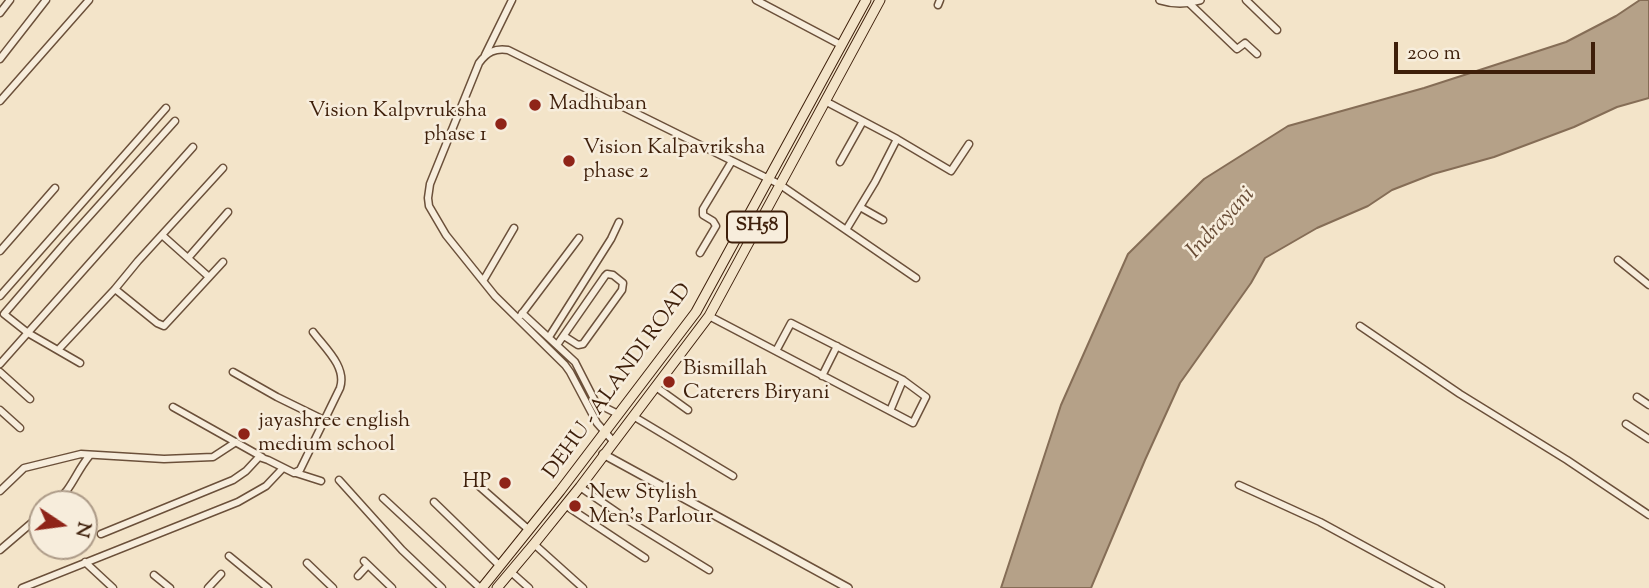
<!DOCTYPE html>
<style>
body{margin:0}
#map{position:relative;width:1649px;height:588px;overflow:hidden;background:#f3e4c9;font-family:"Sorts Mill Goudy",serif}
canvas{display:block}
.north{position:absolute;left:28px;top:490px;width:70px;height:70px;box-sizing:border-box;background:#f7eddc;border:2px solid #ad9b88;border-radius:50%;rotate:103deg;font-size:19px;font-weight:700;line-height:28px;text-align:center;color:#3e1f0a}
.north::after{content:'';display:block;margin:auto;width:24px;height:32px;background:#8f2418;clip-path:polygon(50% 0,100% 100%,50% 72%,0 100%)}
.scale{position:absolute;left:1394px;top:42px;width:201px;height:32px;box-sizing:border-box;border:4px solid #3e1f0a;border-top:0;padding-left:9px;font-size:21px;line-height:24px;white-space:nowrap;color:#3e1f0a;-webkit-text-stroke:5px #f7eddc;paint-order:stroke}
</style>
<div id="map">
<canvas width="1649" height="588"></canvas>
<div class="north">N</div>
<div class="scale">200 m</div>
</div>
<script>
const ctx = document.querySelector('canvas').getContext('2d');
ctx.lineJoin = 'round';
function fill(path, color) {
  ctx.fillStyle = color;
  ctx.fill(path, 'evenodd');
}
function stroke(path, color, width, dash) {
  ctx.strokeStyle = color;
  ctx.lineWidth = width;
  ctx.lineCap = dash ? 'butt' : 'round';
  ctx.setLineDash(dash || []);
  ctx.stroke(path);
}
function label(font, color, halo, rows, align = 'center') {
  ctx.font = font + ' "Sorts Mill Goudy",serif';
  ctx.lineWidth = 5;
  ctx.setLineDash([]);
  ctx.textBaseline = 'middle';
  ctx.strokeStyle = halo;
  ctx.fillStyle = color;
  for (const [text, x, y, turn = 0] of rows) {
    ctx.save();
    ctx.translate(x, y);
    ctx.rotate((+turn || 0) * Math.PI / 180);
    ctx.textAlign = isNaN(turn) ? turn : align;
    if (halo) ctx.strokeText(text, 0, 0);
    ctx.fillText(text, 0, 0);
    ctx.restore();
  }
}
const water = new Path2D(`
 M1640,0h9v98l-32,9 -43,20 -80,30 -61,17 -41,16 -24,16 -51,22 -52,30 -14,25 -71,100 -35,77 -54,128h-90l60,-183 67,-151 76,-75 84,-53 136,-38 142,-46 50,-26z`);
fill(water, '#b5a188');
stroke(water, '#856d56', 2);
const minor = new Path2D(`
 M756,0l85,45
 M1246,0l31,30
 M1189,3l48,46 8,-6 12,11
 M938,5l2,-5
 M0,13l10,-13
 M485,55l27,-55
 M0,59l46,-59
 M0,101l89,-101
 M825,101l72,38 54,32 18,-27
 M840,162l23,-41
 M860,207l23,13
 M846,230l29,-48 22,-43
 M162,235l47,42
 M0,251l55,-63
 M700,253l16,-27 -3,-5 -10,-6v-6l29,-48
 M188,258l40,-46
 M1618,260l31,25
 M483,281l31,-53
 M115,289l42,34 7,3 59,-64
 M0,296l166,-188
 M522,313l53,49 21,41 22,11
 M521,315l58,-77
 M709,316l204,107 13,-26 -23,-17 -112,-57 -15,28
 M1360,326l100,68 107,66 82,55
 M549,337l62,-98 8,-17
 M557,345l48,-69 2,-2 6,1 10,8 -1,7 -39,54 -5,1 -14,-9
 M58,350l57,-61 23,-28 85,-93
 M80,363l-52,-30 -24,-19 62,-72 109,-121
 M0,364l193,-217
 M0,372l30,27
 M233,372l44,25 47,23
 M822,376l15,-30
 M656,387l32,23
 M1637,397l12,8
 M173,407l89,50
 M0,410l20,18
 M890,411l13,-31
 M633,416l100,60
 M1626,424l23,15
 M613,441l-16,-18 -27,-51 -5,-7 -70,-69 -49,-61 -17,-29 -1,-8 2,-14 49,-121c8,-11 16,-15 29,-13l271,134 137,94
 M296,473l25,8
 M339,480l63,70 40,38
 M1239,485l81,37 121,66
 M479,486l50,44
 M580,487l51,35 78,48
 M0,491l24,-23 57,-14 83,5 49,-2 23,-15
 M383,498l97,90
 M434,502l66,64
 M54,504c19,-16 21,-31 36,-49
 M565,505l80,53
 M101,534l132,-54 13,-9 13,-14 9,3 26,13 6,-3 40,-82c7,-21 -15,-40 -27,-56
 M534,544l49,44
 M0,550l42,-36
 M229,556l39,32
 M364,561l28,27
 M85,562l28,26
 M307,563l26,25
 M511,572l18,16
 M154,575l16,13
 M358,576l10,-11
 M22,588l216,-86 28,-16 17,-18
 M208,588l13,-14`);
const tertiary = new Path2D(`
 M1160,0c13,4 27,4 40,0
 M603,454l245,134`);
const primary = new Path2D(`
 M482,588l78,-97 136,-179 170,-312
 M497,588l37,-44 46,-57 129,-171 171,-316`);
stroke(minor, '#6b503a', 9);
stroke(tertiary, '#6b503a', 10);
stroke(primary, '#3e1f0a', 11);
stroke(minor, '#f7eddc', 6);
stroke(tertiary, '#f7eddc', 7);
stroke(primary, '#f3e4c9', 9);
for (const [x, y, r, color] of [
 [535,105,7,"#8f2418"],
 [501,124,7,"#8f2418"],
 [569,161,7,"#8f2418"],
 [669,382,7,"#8f2418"],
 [244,434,7,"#8f2418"],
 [505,483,7,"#8f2418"],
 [575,506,7,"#8f2418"]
]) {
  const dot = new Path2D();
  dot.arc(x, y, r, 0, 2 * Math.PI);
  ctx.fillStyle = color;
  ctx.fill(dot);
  stroke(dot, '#f7eddc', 2.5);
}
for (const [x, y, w] of [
 [757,227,60]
]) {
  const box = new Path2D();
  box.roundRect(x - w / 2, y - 15.5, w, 31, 5);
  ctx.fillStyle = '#f7eddc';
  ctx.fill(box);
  stroke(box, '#3e1f0a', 2);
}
label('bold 19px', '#3e1f0a', null, [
 ["SH58",757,227]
]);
label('21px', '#3e1f0a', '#f7eddc', [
 ["Madhuban",549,105],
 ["Vision Kalpvruksha",487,112,"right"],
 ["phase 1",487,136,"right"],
 ["Vision Kalpavriksha",583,149],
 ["phase 2",583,173],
 ["Bismillah",683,370],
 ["Caterers Biryani",683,394],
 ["jayashree english",258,422],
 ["medium school",258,446],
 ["HP",491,483,"right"],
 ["New Stylish",589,494],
 ["Men's Parlour",589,518]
], 'left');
label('21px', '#3e1f0a', '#f7eddc', [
 ["DEHU - ALANDI ROAD",619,382,-54]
]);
label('italic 23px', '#684c36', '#f7eddc', [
 ["Indrayani",1222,224,-47]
]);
</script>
